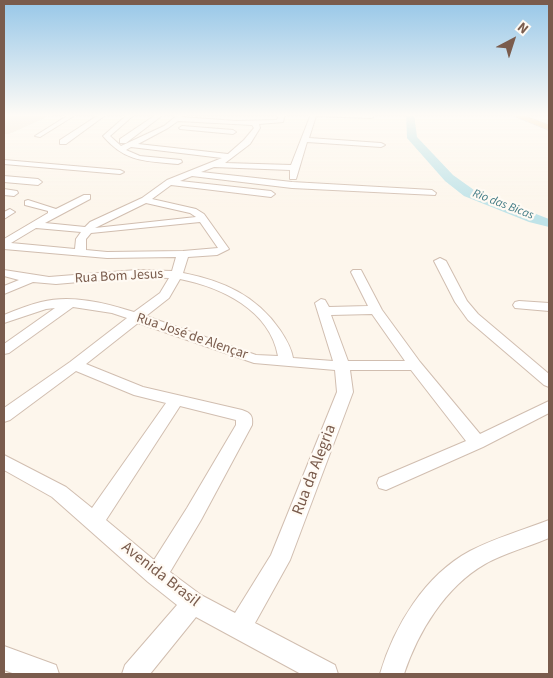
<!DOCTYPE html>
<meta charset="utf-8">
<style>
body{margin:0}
#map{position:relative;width:553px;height:678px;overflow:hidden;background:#fdf6ec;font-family:"Source Sans 3",sans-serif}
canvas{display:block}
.frame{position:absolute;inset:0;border:5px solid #7a5c4d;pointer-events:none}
.north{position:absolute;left:488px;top:15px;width:50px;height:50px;-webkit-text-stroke:4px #fffaf3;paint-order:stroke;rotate:40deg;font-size:14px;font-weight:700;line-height:20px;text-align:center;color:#7a5c4d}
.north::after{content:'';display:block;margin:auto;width:18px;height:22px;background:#7a5c4d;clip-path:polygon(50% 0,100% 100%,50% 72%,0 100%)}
</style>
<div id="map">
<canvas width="553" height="678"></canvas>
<div class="frame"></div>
<div class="north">N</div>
</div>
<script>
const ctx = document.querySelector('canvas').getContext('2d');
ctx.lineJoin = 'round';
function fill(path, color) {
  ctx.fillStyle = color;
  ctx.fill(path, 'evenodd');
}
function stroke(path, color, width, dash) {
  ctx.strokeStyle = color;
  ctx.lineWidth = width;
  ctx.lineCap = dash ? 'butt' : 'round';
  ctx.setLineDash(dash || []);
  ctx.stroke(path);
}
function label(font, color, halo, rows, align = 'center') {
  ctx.font = font + ' "Source Sans 3",sans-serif';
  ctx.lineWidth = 4.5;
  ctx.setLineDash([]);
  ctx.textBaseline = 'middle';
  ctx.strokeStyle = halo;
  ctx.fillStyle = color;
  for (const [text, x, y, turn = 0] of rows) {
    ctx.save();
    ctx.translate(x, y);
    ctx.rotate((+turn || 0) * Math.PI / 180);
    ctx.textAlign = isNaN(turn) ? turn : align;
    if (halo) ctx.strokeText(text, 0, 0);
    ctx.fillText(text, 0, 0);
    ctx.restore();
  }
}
fill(new Path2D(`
 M4,114h50l-45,20h-5z`), '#f5e8da');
fill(new Path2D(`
 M406,114h8l3,23 36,38 21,15 75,29v8l-20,-5 -65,-26 -19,-15 -38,-43z`), '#bfe3e8');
const minor = new Path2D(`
 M70,114h7l-37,23 -5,-1z
 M100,114h7l-41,30h-6v-4z
 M128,114h7l-25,22 11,10 43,-20 15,-12h7l-4,3 54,4 41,-1 2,-6h6l-2,8 -24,2 1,4 -10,16 -25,19 66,2 20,-51 62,1v2l-2,1 -55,-2 -7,22 72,5 4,2 -4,2 -74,-5 -11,37h-6v-9l-76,-3 -13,5 91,10 140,8 4,3 -1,2 -143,-7 -100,-12 -12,5 91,10 4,3 -4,3 -100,-12 -19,14 44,10 8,5 25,35 -12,6 -29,2 -5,16c40,8 73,22 97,57 6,9 11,17 13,28l40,3 -18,-58 6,-4 4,1 4,7 39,-1 -17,-34 2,-2h8l21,40 38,52 60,72 69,-33v12l-66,34 -97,43 -7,-2 -2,-5 2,-5 87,-37 -55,-71h-61l3,22 -63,168 -35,63 80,42 3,9h-37l-105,-57 -46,57h-28l3,-9 52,-60 -29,-23 -96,-85 -48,-27v-15l62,32 26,21 74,-105 -32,-8 -58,-24 -66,49 -6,2v-14l66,-46 57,-44 -15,-5 -39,-6 -64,46 -5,1v-10l51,-36 -9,1 -42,14v-8c12,-5 25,-10 37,-13 30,-8 65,1 93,10l26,-19 9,-15 -32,-1 -81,7 -23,-2 -29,12v-8l15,-6 -15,-4v-6l45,7 88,-7 35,1 4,-14 -69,1 -103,-9v-10l44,-26v-2l-23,-6v-4l3,-1 28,9 28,-14h6v4l-45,24 40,4 5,-5 52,-24 25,-18 55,-22 -91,-11 -5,3 14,6 41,4 1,2 -4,2c-33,-3 -53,-2 -75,-28zM178,121l74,4 2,3 -10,12 -16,14 -90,-10 30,-16zM146,203l44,10 6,4 -101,11zM200,222l18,26 -35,3 -76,1 -21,-2v-11l5,-6zM36,228l45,4 -5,7 -1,10 -64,-6zM180,279c41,8 90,31 98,77l-22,-1 -110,-39 23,-18zM372,314l33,47h-57l-17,-46zM138,323l116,40 81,7 2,22 -66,163 -36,58 -34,-18 -31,-23 31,-52 51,-95c1,-9 -1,-12 -10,-15l-99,-23 -57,-23zM180,406l56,14v5l-49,83 -33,52 -48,-40z
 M157,114h7l-38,29h-6v-4z
 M182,126l51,4 3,2 -3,2 -53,-5 -1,-1z
 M4,160l116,10 4,2 -4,2 -116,-10z
 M4,176l34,3 4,3 -4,3 -34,-3z
 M4,189l13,2 1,2 -4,3 -10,-1z
 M10,209l5,3 -11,7v-7z
 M440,258l6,3 21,40 11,13 71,60v13l-5,-2 -76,-65 -13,-18 -21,-41z
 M519,301l30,2v8l-34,-3 -2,-3 2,-3z
 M549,520v18c-21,9 -44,15 -64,26 -40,23 -67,68 -81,110h-24c14,-48 45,-99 90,-123 25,-13 53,-21 79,-31z
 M4,646l52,19 3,9h-44l-11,-4z`);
const major = new Path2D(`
 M509,114h11l29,11v5z`);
stroke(minor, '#d1beb0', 2);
stroke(major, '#dad1cd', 1);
fill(minor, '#fff');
fill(major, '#fbd9a5');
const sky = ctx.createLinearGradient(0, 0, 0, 209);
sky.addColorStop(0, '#97c7e8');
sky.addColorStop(0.55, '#fefbf6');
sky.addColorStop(1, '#fefbf600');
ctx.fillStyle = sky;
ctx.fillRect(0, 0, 553, 209);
label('italic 12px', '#437c86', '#fffaf3', [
 ["Rio das Bicas",503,205,21]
]);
label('14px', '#7a5c4d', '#fffaf3', [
 ["Rua Bom Jesus",119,277,-3],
 ["Rua José de Alençar",192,337,19]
]);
label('16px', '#7a5c4d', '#fffaf3', [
 ["Rua da Alegria",315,470,-69],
 ["Avenida Brasil",160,575,38]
]);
</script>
